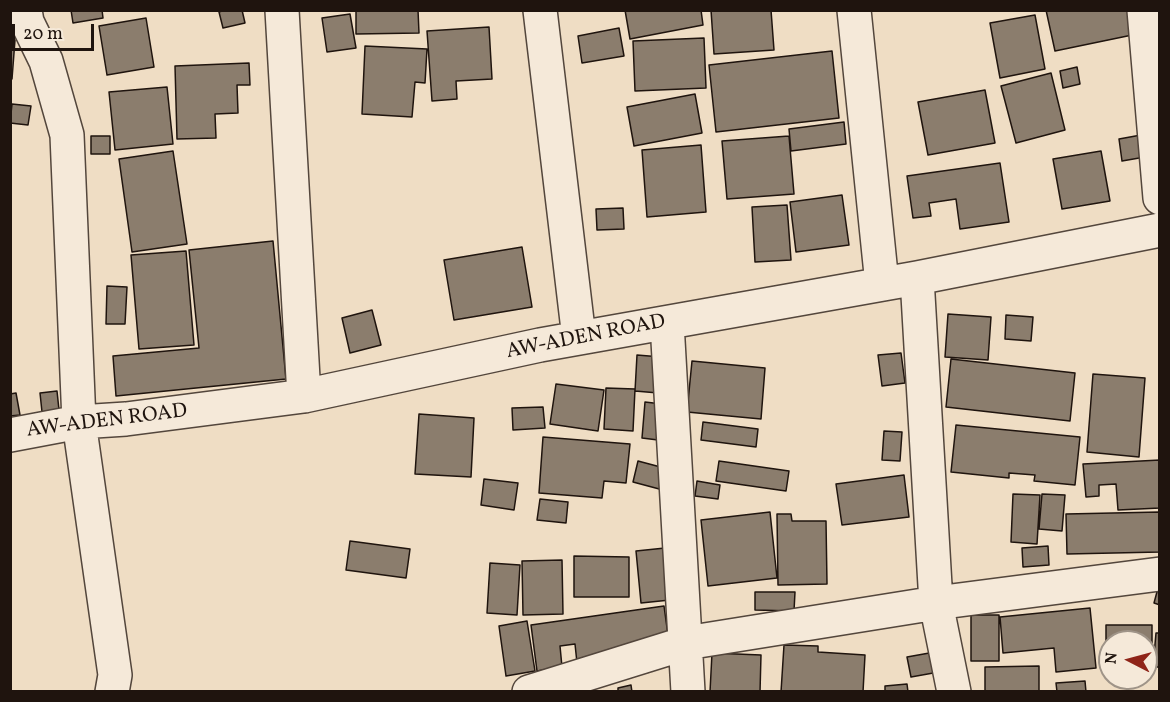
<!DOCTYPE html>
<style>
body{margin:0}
#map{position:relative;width:1170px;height:702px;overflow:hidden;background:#efddc4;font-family:Vollkorn,serif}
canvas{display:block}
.frame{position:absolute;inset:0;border:12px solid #1f140e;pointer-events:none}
.north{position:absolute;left:1098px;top:630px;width:60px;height:60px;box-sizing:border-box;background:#f5e9d9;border:2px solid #9f9488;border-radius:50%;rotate:276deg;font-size:16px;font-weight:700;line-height:24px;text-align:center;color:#1f140e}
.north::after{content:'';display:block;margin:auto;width:21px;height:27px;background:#8f2418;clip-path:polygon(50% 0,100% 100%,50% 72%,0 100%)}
.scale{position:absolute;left:12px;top:24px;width:82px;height:27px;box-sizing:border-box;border:3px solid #1f140e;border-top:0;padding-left:8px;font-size:18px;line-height:21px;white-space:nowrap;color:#1f140e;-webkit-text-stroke:4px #f5e9d9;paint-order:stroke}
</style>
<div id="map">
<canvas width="1170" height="702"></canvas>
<div class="frame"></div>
<div class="north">N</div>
<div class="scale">20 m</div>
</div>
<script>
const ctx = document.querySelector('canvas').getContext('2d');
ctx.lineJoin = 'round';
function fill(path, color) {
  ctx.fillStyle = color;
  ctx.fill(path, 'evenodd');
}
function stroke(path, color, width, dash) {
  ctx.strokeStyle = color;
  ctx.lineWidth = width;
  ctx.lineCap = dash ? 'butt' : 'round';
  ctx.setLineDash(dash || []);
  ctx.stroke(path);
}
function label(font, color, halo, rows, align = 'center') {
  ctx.font = font + ' Vollkorn,serif';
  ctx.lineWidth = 5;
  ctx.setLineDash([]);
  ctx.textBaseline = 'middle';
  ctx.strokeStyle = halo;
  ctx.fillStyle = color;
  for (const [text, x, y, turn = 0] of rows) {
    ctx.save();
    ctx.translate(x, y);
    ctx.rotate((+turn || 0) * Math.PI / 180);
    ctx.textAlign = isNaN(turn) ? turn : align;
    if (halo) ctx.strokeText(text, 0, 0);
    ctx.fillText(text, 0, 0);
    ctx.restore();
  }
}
const building = new Path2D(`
 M71,10h31l1,8 -30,5z
 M225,10h17l3,13 -22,5 -4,-16z
 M356,10h62l1,23 -63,1z
 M625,10h76l2,15 -73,14z
 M711,10h60l3,40 -60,4z
 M1046,10h86l5,24 -82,17z
 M350,14l6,34 -29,4 -5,-34z
 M1035,15l10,54 -45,9 -10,-55z
 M146,18l8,49 -47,8 -8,-49z
 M489,27l3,52 -36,2 1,18 -25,2 -5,-70z
 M619,28l5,28 -42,7 -4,-27z
 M704,38l2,50 -71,3 -2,-50z
 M10,39l5,1 -3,39 -2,-1z
 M365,46l62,3 -2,34 -10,-1 -3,35 -50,-3z
 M832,51l7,67 -123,14 -7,-67z
 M249,63l1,22h-13l1,28 -23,1 1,24 -39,1 -2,-73z
 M1077,67l3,17 -17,4 -3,-17z
 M1051,73l14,57 -49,13 -15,-57z
 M167,87l6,57 -58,6 -6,-58z
 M985,90l10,53 -67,12 -10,-53z
 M695,94l7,39 -68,13 -7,-39z
 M12,104l19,2 -3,19 -18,-2z
 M844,122l2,22 -55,7 -2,-22z
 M1141,135l4,22 -23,4 -3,-22z
 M91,136h19v18h-19z
 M789,136l5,58 -67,5 -5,-58z
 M701,145l5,67 -59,5 -5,-67z
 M173,151l14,93 -55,8 -13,-93z
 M1101,151l9,50 -48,8 -9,-50z
 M1000,163l9,59 -49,7 -4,-30 -27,4 2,13 -18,2 -6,-42z
 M842,195l7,50 -53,7 -6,-50z
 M787,205l4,55 -36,2 -3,-55z
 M623,208l1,21 -27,1 -1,-21z
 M273,241l13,138 -170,17 -3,-40 86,-8 -10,-98z
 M522,247l10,60 -78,13 -10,-60z
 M186,251l8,94 -55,4 -8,-94z
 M107,286l20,1 -2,37h-19z
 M372,310l9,35 -31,8 -8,-35z
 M948,314l43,3 -3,43 -43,-3z
 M1006,315l27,2 -2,24 -26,-2z
 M901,353l4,30 -23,3 -4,-31z
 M637,355l36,3 -3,36 -35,-3z
 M951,359l124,14 -5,48 -124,-14z
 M692,361l73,7 -4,51 -74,-7z
 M1093,374l52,4 -6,79 -52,-5z
 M556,384l48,6 -6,41 -48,-7z
 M606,388l29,1 -2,42 -29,-2z
 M57,391l2,19 -17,2 -2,-19z
 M16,393l4,22 -10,1v-22z
 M645,402l25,3 -4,36 -24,-3z
 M543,407l2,21 -32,2 -1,-22z
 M419,414l55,4 -3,59 -56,-3z
 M703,422l55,7 -2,18 -55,-7z
 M956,425l124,12 -5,48 -41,-4 1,-6 -26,-2v5l-58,-6z
 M884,431l18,1 -2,29 -18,-1z
 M543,437l87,7 -4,39 -22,-2 -2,17 -63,-5z
 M1160,460v48l-42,2 -2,-26 -17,1v11l-13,1 -3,-33z
 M638,461l30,8 -5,21 -30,-8z
 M719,461l70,10 -3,20 -70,-10z
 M904,475l5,42 -67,8 -6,-41z
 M484,479l34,4 -4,27 -33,-5z
 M697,481l23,4 -2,14 -23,-3z
 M1013,494l27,1 -3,49 -26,-2z
 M1042,494l23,1 -3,36 -23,-2z
 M540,499l28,3 -2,21 -29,-3z
 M770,512l7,66 -69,8 -7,-66z
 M1160,512v40l-93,2 -1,-40z
 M777,514h14l1,7h34l1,63 -49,1z
 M350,541l60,8 -4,29 -60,-8z
 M1048,546l1,19 -26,2 -1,-19z
 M665,548l5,52 -29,3 -5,-52z
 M574,556l55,1v40h-55z
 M562,560l1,54 -40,1 -1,-54z
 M490,563l30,2 -3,50 -30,-2z
 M1158,588l2,1v16l-6,-2z
 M755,592h40l-1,19 -39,-1z
 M664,606l6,44 -93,13 -2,-19 -15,2 2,21 -25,4 -6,-46z
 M1090,608l6,60 -40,4 -2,-24 -51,5 -3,-36z
 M971,615h28v46h-28z
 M527,621l8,50 -29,5 -7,-50z
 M1106,625h46v48h-6v-31h-36v31l-4,1z
 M1156,633h4v34h-7z
 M784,645l34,1v6l47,3 -2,37h-82z
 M946,650l4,20 -39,7 -4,-20z
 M712,653l49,2 -1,37h-50z
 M1039,666v26h-54v-25z
 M1085,681l1,11h-29l-1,-9z
 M907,684l1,8h-23v-6z
 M631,685l1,7h-14v-4z`);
fill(building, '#8b7d6d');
stroke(building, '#1f140e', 1.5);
const minor = new Path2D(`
 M25,10l2,12 19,39 21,74 12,287 36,253 -3,17
 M282,10l22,386
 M540,10l39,328
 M854,10l28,274
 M1144,10l16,188
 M917,278l19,325 18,89
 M667,323l21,369
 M10,435l69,-13 47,-3 178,-23 236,-51 377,-67 243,-48
 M529,692l157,-49 250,-40 224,-29`);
stroke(minor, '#53463c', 36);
stroke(minor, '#f5e9d9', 33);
label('21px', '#1f140e', '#f5e9d9', [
 ["AW-ADEN ROAD",586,338,-11],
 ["AW-ADEN ROAD",107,422,-7]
]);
</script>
